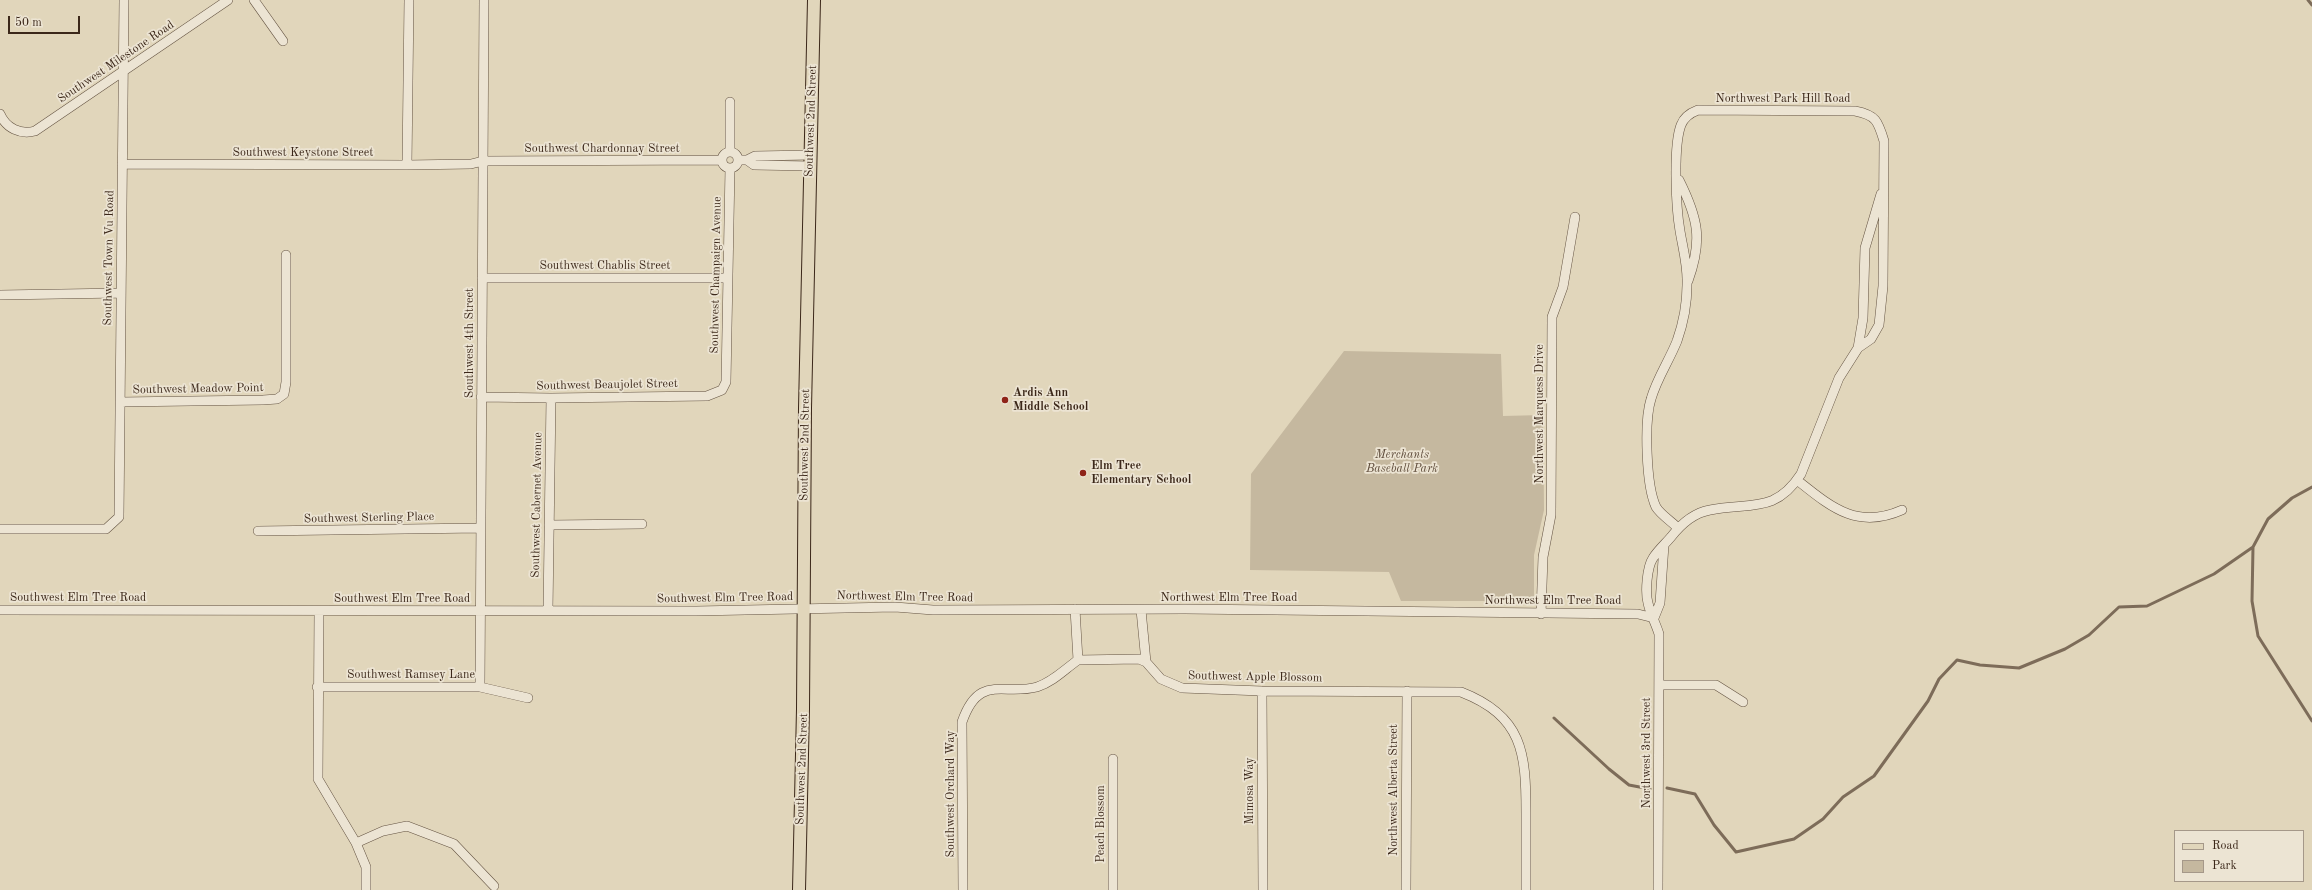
<!DOCTYPE html>
<style>
body{margin:0}
#map{position:relative;width:2312px;height:890px;overflow:hidden;background:#e1d6bb;font-family:"Old Standard TT",serif}
canvas{display:block}
.legend{position:absolute;left:2174px;top:830px;width:130px;height:52px;box-sizing:border-box;background:#ece4d3;border:1px solid #a59889;margin:0;padding:5px 7px;list-style:none;font-size:12px;color:#3b2719}
.legend li{display:flex;align-items:center;gap:8px;height:20px}
.legend b{width:20px;border:1px solid #a59889}
.scale{position:absolute;left:8px;top:16px;width:72px;height:18px;box-sizing:border-box;border:2px solid #3b2719;border-top:0;padding-left:5px;font-size:12px;line-height:14px;white-space:nowrap;color:#3b2719;-webkit-text-stroke:3px #ece4d3;paint-order:stroke}
</style>
<div id="map">
<canvas width="2312" height="890"></canvas>
<ul class="legend">
<li><b style="height:5px;background:#e1d6bb"></b>Road</li>
<li><b style="height:11px;background:#c5b89f"></b>Park</li>
</ul>
<div class="scale">50 m</div>
</div>
<script>
const ctx = document.querySelector('canvas').getContext('2d');
ctx.lineJoin = 'round';
function fill(path, color) {
  ctx.fillStyle = color;
  ctx.fill(path, 'evenodd');
}
function stroke(path, color, width, dash) {
  ctx.strokeStyle = color;
  ctx.lineWidth = width;
  ctx.lineCap = dash ? 'butt' : 'round';
  ctx.setLineDash(dash || []);
  ctx.stroke(path);
}
function label(font, color, halo, rows, align = 'center') {
  ctx.font = font + ' "Old Standard TT",serif';
  ctx.lineWidth = 3.5;
  ctx.setLineDash([]);
  ctx.textBaseline = 'middle';
  ctx.strokeStyle = halo;
  ctx.fillStyle = color;
  for (const [text, x, y, turn = 0] of rows) {
    ctx.save();
    ctx.translate(x, y);
    ctx.rotate((+turn || 0) * Math.PI / 180);
    ctx.textAlign = isNaN(turn) ? turn : align;
    if (halo) ctx.strokeText(text, 0, 0);
    ctx.fillText(text, 0, 0);
    ctx.restore();
  }
}
fill(new Path2D(`
 M1344,351l157,3 2,62 40,-1 1,95 -10,45v46h-133l-12,-29 -139,-2 1,-96z`), '#c5b89f');
stroke(new Path2D(`
 M2308,0l4,5
 M2253,547l-1,54 6,35 54,85
 M1554,718l55,51 20,16 21,4
 M1667,788l28,6 19,31 22,27 58,-13 29,-20 20,-22 31,-21 54,-75 11,-22 18,-19 23,5 39,3 46,-19 24,-14 30,-28 28,-1 67,-32 39,-27 15,-28 24,-21 20,-11`), '#7d6c59', 3);
const minor = new Path2D(`
 M254,0l29,41
 M0,114c6,14 20,21 35,17l193,-131
 M730,151v-49
 M722 160a8 8 0 1 1 16 0a8 8 0 1 1-16 0Z
 M738,160h9l8,-4 55,-1
 M747,160l7,5 56,1
 M122,164l285,1 64,-1 12,-3 238,-1
 M407,165l2,-165
 M1679,180c19,38 24,60 9,101
 M482,278h246
 M0,295l121,-2
 M481,397l70,1 156,-2 15,-6 4,-8 4,-214
 M120,402l143,-2 14,-1 7,-5 2,-12v-127
 M1797,480c34,27 60,50 105,30
 M549,525l93,-1
 M1678,528c-6,-6 -18,-14 -22,-21 -10,-21 -12,-86 -5,-108 6,-21 18,-38 26,-58 6,-17 10,-38 10,-56 1,-19 -4,-36 -7,-54 -4,-23 -7,-85 1,-106 3,-8 9,-12 17,-15l157,1c21,4 23,10 29,30l-1,145 -4,39 -8,14 -13,9
 M0,529h106l13,-12 5,-517
 M258,531l222,-3
 M1075,609l3,51
 M0,610l696,1 199,-4 38,3 252,-1 453,5 16,4
 M1141,610l5,52 15,17 21,9 80,3 199,1c62,24 65,61 65,121 0,26 0,51 0,77
 M319,611l-1,168 38,64 10,24v23
 M548,611l3,-213
 M1541,614l2,-57 8,-42 1,-198 11,-30 12,-70
 M1654,618l6,-15 4,-58
 M1078,660l61,-1 7,3
 M1659,685h57l27,17
 M317,687h163l48,11
 M480,687l4,-687
 M1262,691l1,199
 M356,843l27,-12 24,-5 47,18 40,42
 M963,890l-1,-168c17,-49 41,-26 75,-35 16,-5 28,-18 41,-27
 M1113,890v-131
 M1406,890l1,-199
 M1658,890l1,-256c-3,-10 -9,-21 -11,-31 -3,-11 -1,-36 5,-45 5,-8 12,-14 18,-21 10,-13 22,-24 39,-27 40,-8 65,4 91,-36l38,-96 19,-30 5,-30 2,-70 16,-54`);
const major = new Path2D(`
 M799,890l4,-181 2,-301 9,-408`);
stroke(minor, '#645342', 10);
stroke(major, '#3b2719', 14);
stroke(minor, '#ece4d3', 9);
stroke(major, '#e1d6bb', 12);
for (const [x, y, r, color] of [
 [1005,400,4,"#8f2418"],
 [1083,473,4,"#8f2418"]
]) {
  const dot = new Path2D();
  dot.arc(x, y, r, 0, 2 * Math.PI);
  ctx.fillStyle = color;
  ctx.fill(dot);
  stroke(dot, '#ece4d3', 1.5);
}
label('12px', '#3b2719', '#ece4d3', [
 ["Southwest Milestone Road",116,62,-34],
 ["Northwest Park Hill Road",1783,99],
 ["Southwest 2nd Street",811,121,-88],
 ["Southwest Chardonnay Street",602,149],
 ["Southwest Keystone Street",303,153],
 ["Southwest Town Vu Road",109,258,-89],
 ["Southwest Chablis Street",605,266],
 ["Southwest Champaign Avenue",716,275,-89],
 ["Southwest 4th Street",470,343,-90],
 ["Southwest Beaujolet Street",607,385,-1],
 ["Southwest Meadow Point",198,389,-1],
 ["Northwest Marquess Drive",1540,414,-90],
 ["Southwest 2nd Street",805,445,-89],
 ["Southwest Cabernet Avenue",537,505,-89],
 ["Southwest Sterling Place",369,518,-1],
 ["Northwest Elm Tree Road",905,597,1],
 ["Southwest Elm Tree Road",78,598],
 ["Southwest Elm Tree Road",725,598,-1],
 ["Northwest Elm Tree Road",1229,598],
 ["Southwest Elm Tree Road",402,599],
 ["Northwest Elm Tree Road",1553,601],
 ["Southwest Ramsey Lane",411,675],
 ["Southwest Apple Blossom",1255,677,1],
 ["Northwest 3rd Street",1647,753,-90],
 ["Southwest 2nd Street",802,769,-88],
 ["Northwest Alberta Street",1394,790,-90],
 ["Mimosa Way",1250,791,-90],
 ["Southwest Orchard Way",951,794,-90],
 ["Peach Blossom",1101,824,-90]
]);
label('bold 12px', '#3b2719', '#ece4d3', [
 ["Ardis Ann",1013,393],
 ["Middle School",1013,407],
 ["Elm Tree",1091,466],
 ["Elementary School",1091,480]
], 'left');
label('italic 12px', '#5e4b3a', '#ece4d3', [
 ["Merchants",1402,455],
 ["Baseball Park",1402,469]
]);
</script>
